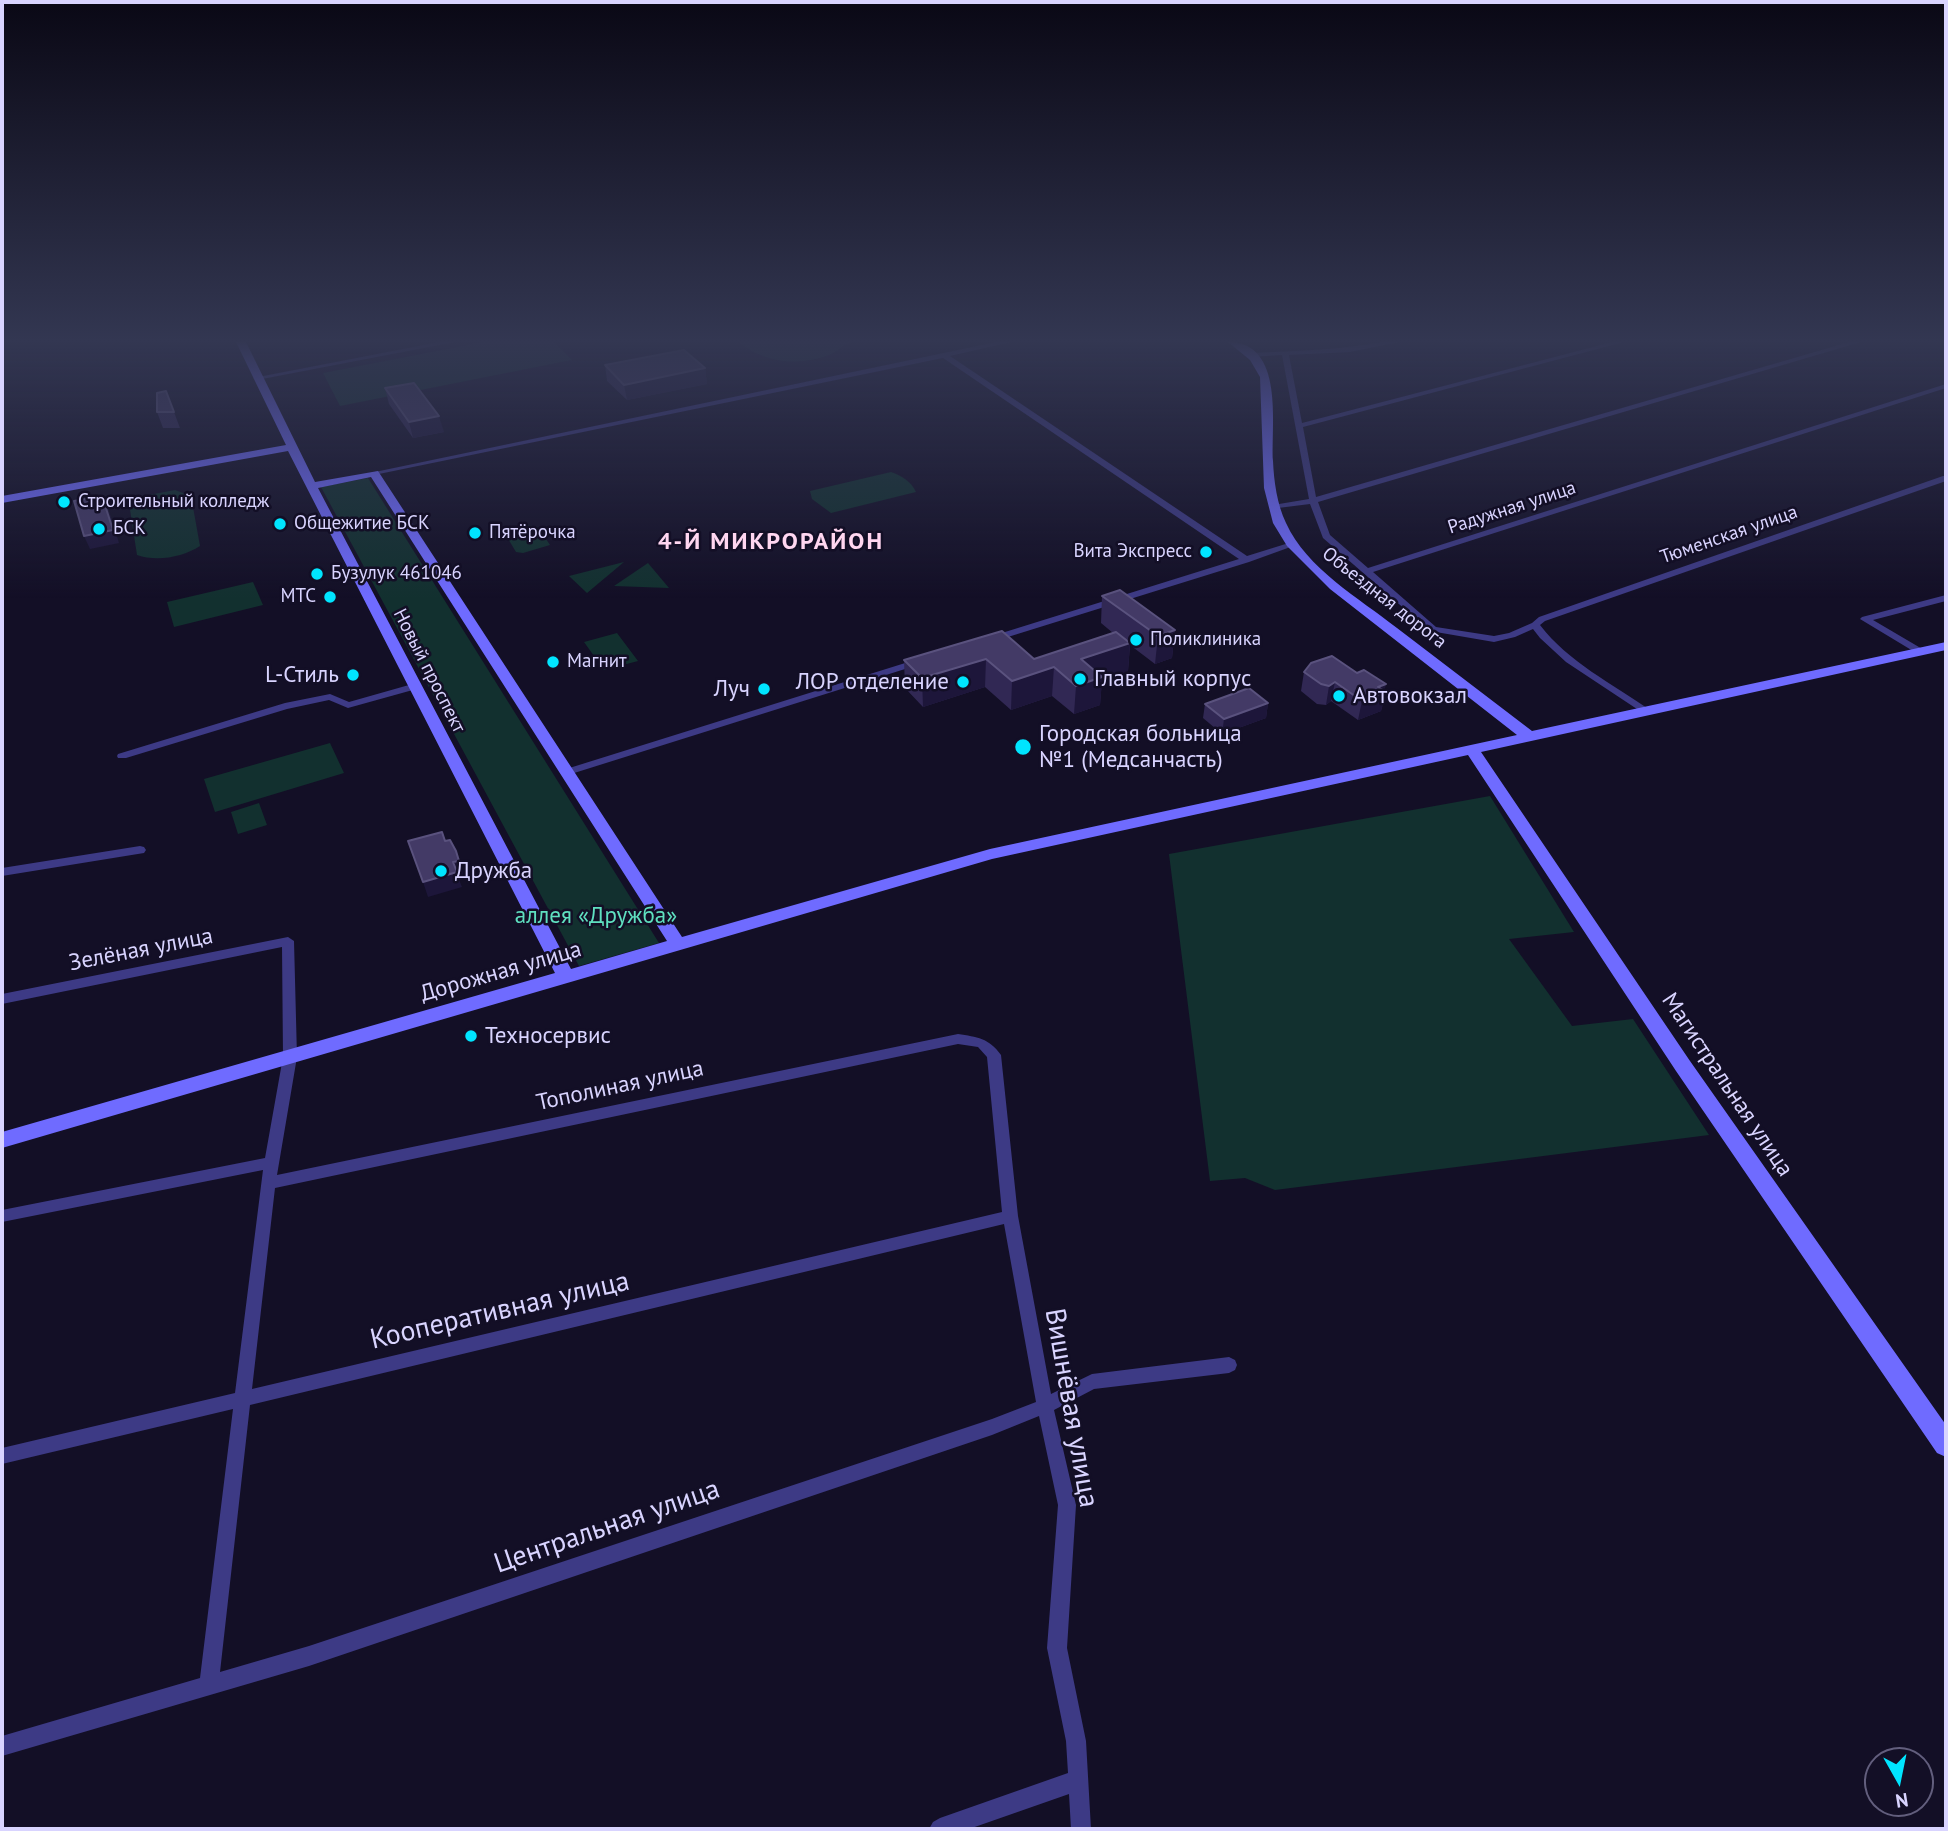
<!DOCTYPE html>
<meta charset="utf-8">
<style>
body{margin:0}
#map{position:relative;width:1948px;height:1831px;overflow:hidden;background:#130f26;font-family:"PT Sans",sans-serif}
canvas{display:block}
.frame{position:absolute;inset:0;border:4px solid #d9d4ff;pointer-events:none}
.north{position:absolute;left:1864px;top:1747px;width:70px;height:70px;box-sizing:border-box;background:#130f26;border:2px solid #625e7d;border-radius:50%;rotate:171deg;font-size:19px;font-weight:700;line-height:28px;text-align:center;color:#d9d4ff}
.north::after{content:'';display:block;margin:auto;width:24px;height:32px;background:#00e5ff;clip-path:polygon(50% 0,100% 100%,50% 72%,0 100%)}
</style>
<div id="map">
<canvas width="1948" height="1831"></canvas>
<div class="frame"></div>
<div class="north">N</div>
</div>
<script>
const ctx = document.querySelector('canvas').getContext('2d');
ctx.lineJoin = 'round';
function fill(path, color) {
  ctx.fillStyle = color;
  ctx.fill(path, 'evenodd');
}
function stroke(path, color, width, dash) {
  ctx.strokeStyle = color;
  ctx.lineWidth = width;
  ctx.lineCap = dash ? 'butt' : 'round';
  ctx.setLineDash(dash || []);
  ctx.stroke(path);
}
function label(font, color, halo, rows, align = 'center') {
  ctx.font = font + ' "PT Sans",sans-serif';
  ctx.lineWidth = 5;
  ctx.setLineDash([]);
  ctx.textBaseline = 'middle';
  ctx.strokeStyle = halo;
  ctx.fillStyle = color;
  for (const [text, x, y, turn = 0] of rows) {
    ctx.save();
    ctx.translate(x, y);
    ctx.rotate((+turn || 0) * Math.PI / 180);
    ctx.textAlign = isNaN(turn) ? turn : align;
    if (halo) ctx.strokeText(text, 0, 0);
    ctx.fillText(text, 0, 0);
    ctx.restore();
  }
}
fill(new Path2D(`
 M483,342h71l18,18 -232,46 -17,-33z
 M739,342h114c-11,2 -14,9 -24,13 -31,12 -65,8 -90,-13z
 M891,472c11,4 20,9 25,20l-85,21 -19,-14 -2,-8z
 M368,478l291,465 -80,23 -258,-479z
 M175,490l16,6 9,50c-17,11 -43,16 -63,9l-8,-52 9,-6z
 M528,525l10,2 12,18 -27,8 -7,-1 -12,-20z
 M624,562l-37,31 -18,-17z
 M648,563l21,25 -55,-2z
 M253,582l10,23 -89,22 -7,-25z
 M617,633l21,28 -34,9 -20,-28z
 M330,743l14,30 -129,39 -11,-33z
 M1490,796l84,136 -65,7 63,87 61,-7 76,116 -434,55 -30,-12 -35,3 -41,-327z
 M259,803l8,22 -29,9 -7,-22z`), '#12302f');
fill(new Path2D(`
 M439,342h16l-198,38 -4,-2z
 M996,342h15l-61,14 297,200 45,-14 4,3 -47,17 -254,79h-6v-4l250,-78 -296,-201 -569,117 -4,-2z
 M1382,342h17l-49,10 -61,3 13,68 310,-81h12l-321,85 13,70 533,-155h12l-543,160 12,33 38,33 578,-184v4l-573,184 63,55 58,9 15,-3 23,-10 7,-6 404,-141h3v5l-401,140 -5,4c28,37 73,59 110,85v4l-4,1 -80,-53 -26,-24 -7,-9 -18,8 -21,5 -64,-11 -107,-93 -13,-34 -40,5v-4h3l36,-6 -27,-144 -31,2 -3,-2 3,-2c44,-2 87,-3 131,-11z
 M1946,595v6l-73,19 51,30v4h-6l-58,-35 2,-2z
 M918,659l3,1v4l-350,110 -4,1 -5,-3 1,-2z
 M416,683l4,1v4l-72,20 -19,-8 -42,9 -161,49h-8l-1,-2 1,-2 167,-51 45,-9 19,8z
 M140,846l4,1 2,3 -2,3 -142,23v-8z
 M288,937l6,4 3,116 -20,118 681,-141c19,3 31,4 43,21l17,161 33,178 41,-20 137,-17 6,3 2,5 -2,5 -6,3 -135,16 -40,21 22,95 -9,143 19,93 5,88h-20l-2,-35 -100,35h-40l4,-7 7,-4 128,-45 -2,-32 -19,-93 11,-143 -19,-89 -47,19 -683,231 -307,90v-20l198,-58 33,-269 -231,55v-16l233,-55 28,-223 -261,52v-12l263,-52 18,-101 -1,-110 -280,57v-10zM958,1044l20,3 9,10 15,155 -750,177 23,-201zM1004,1224l32,178 -44,17 -683,227 -89,26 30,-267z`), '#3d3a85');
fill(new Path2D(`
 M236,342h10l69,140 63,-11 304,466 308,-88 527,-114 -187,-146 -43,-43 -14,-23 -9,-35 -4,-111 -10,-17 -22,-18c57,0 43,82 45,119 1,21 4,43 13,62 21,46 73,75 111,105 45,34 90,69 135,103l414,-89v8l-465,102 209,309 256,364v32l-9,-4 -261,-382 -208,-316 -476,104 -990,289v-16l553,-159 -267,-522 -286,52v-7l284,-51zM371,477l296,464 -96,28 -253,-481z`), '#6f6bff');
fill(new Path2D(`
 M605,365l100,3 2,16 -80,16 -20,-19z
 M385,388l59,44 -31,6 -24,-34z
 M166,391l14,37h-17l-6,-16z
 M1102,596l73,34 -3,28 -17,6 -25,-19 -2,26 -26,9 -2,25 -26,9 -22,-18 -41,14 -26,-23 -62,20 -18,-19 -1,-28 98,-29 32,28 79,-26 -12,-10z
 M1304,672l53,1 29,19 -5,19 -23,9 -27,-19 -5,4 -9,-1 -16,-13z
 M1268,703l-2,15 -44,16 -19,-16 2,-14z`), '#312854');
fill(new Path2D(`
 M705,368l2,16 -80,16 -3,-15z
 M439,416l5,16 -31,6 -4,-16z
 M102,496l6,12 11,35 -29,6 -6,-13z
 M1175,630l-3,28 -17,6 3,-28z
 M1130,643l-2,28 -26,9 -2,25 -26,9 2,-28 5,-27z
 M986,659l-1,28 -62,20 -1,-29z
 M1054,667l-2,29 -41,14 1,-29z
 M1335,682l-4,19 -5,4 3,-19z
 M1386,684l-2,9 2,-1 -5,19 -23,9 4,-19 16,-14z
 M1268,703l-2,15 -44,16 2,-15z
 M459,861l5,15 -6,1 4,10 -34,10 -5,-15 30,-20z`), '#1d163a');
const building = new Path2D(`
 M684,350l21,18 -81,17 -19,-20z
 M414,383l25,33 -30,6 -24,-34z
 M166,391l8,21h-17v-19z
 M102,496l11,34 -29,6 -10,-35z
 M1120,590l55,40 -17,6 -56,-40z
 M1002,631l32,28 82,-27 14,11 -49,16 21,18 -26,9 -22,-19 -42,14 -26,-22 -64,19 -18,-18z
 M1332,656l25,17 7,-3 22,14 -8,3 8,5 -24,9 -27,-19 -6,4 -8,-2 -17,-12 7,-9z
 M1249,688l19,15 -44,16 -19,-15z
 M442,832l3,9 5,-1 6,11 3,10 -6,1 4,10 -34,10 -15,-41z`);
fill(building, '#433a66');
stroke(building, '#5a527e', 2);
const sky = ctx.createLinearGradient(0, 0, 0, 599);
sky.addColorStop(0, '#0a0815');
sky.addColorStop(0.57, '#333752');
sky.addColorStop(1, '#33375200');
ctx.fillStyle = sky;
ctx.fillRect(0, 0, 1948, 599);
for (const [x, y, r, color] of [
 [64,502,7,"#00e5ff"],
 [280,524,7,"#00e5ff"],
 [99,529,7,"#00e5ff"],
 [475,533,7,"#00e5ff"],
 [1206,552,7,"#00e5ff"],
 [317,574,7,"#00e5ff"],
 [330,597,7,"#00e5ff"],
 [1136,640,7,"#00e5ff"],
 [553,662,7,"#00e5ff"],
 [353,675,7,"#00e5ff"],
 [1080,679,7,"#00e5ff"],
 [963,682,7,"#00e5ff"],
 [764,689,7,"#00e5ff"],
 [1339,696,7,"#00e5ff"],
 [1023,747,9,"#00e5ff"],
 [441,871,7,"#00e5ff"],
 [471,1036,7,"#00e5ff"]
]) {
  const dot = new Path2D();
  dot.arc(x, y, r, 0, 2 * Math.PI);
  ctx.fillStyle = color;
  ctx.fill(dot);
  stroke(dot, '#130f26', 2.5);
}
label('19px', '#d9d4ff', '#130f26', [
 ["Строительный колледж",78,502],
 ["Общежитие БСК",294,524],
 ["БСК",113,529],
 ["Пятёрочка",489,533],
 ["Вита Экспресс",1192,552,"right"],
 ["Бузулук 461046",331,574],
 ["МТС",316,597,"right"],
 ["Поликлиника",1150,640],
 ["Магнит",567,662]
], 'left');
label('19px', '#d9d4ff', '#130f26', [
 ["Радужная улица",1512,508,-18],
 ["Тюменская улица",1729,535,-19],
 ["Объездная дорога",1384,598,38],
 ["Новый проспект",429,671,63]
]);
label('23px', '#d9d4ff', '#130f26', [
 ["L-Стиль",339,675,"right"],
 ["Главный корпус",1094,679],
 ["ЛОР отделение",949,682,"right"],
 ["Луч",750,689,"right"],
 ["Автовокзал",1353,696],
 ["Городская больница",1039,734],
 ["№1 (Медсанчасть)",1039,760],
 ["Дружба",455,871],
 ["Техносервис",485,1036]
], 'left');
label('23px', '#5fe0c0', '#130f26', [
 ["аллея «Дружба»",596,916]
]);
label('23px', '#d9d4ff', '#130f26', [
 ["Зелёная улица",141,950,-11],
 ["Дорожная улица",501,972,-16],
 ["Магистральная улица",1727,1085,56],
 ["Тополиная улица",620,1086,-12]
]);
ctx.letterSpacing = '2px';
label('bold 24px', '#ffd6f0', '#130f26', [
 ["4-Й МИКРОРАЙОН",771,542]
]);
ctx.letterSpacing = '0px';
label('28px', '#d9d4ff', '#130f26', [
 ["Кооперативная улица",500,1311,-13],
 ["Вишнёвая улица",1071,1408,80],
 ["Центральная улица",607,1527,-19]
]);
</script>
